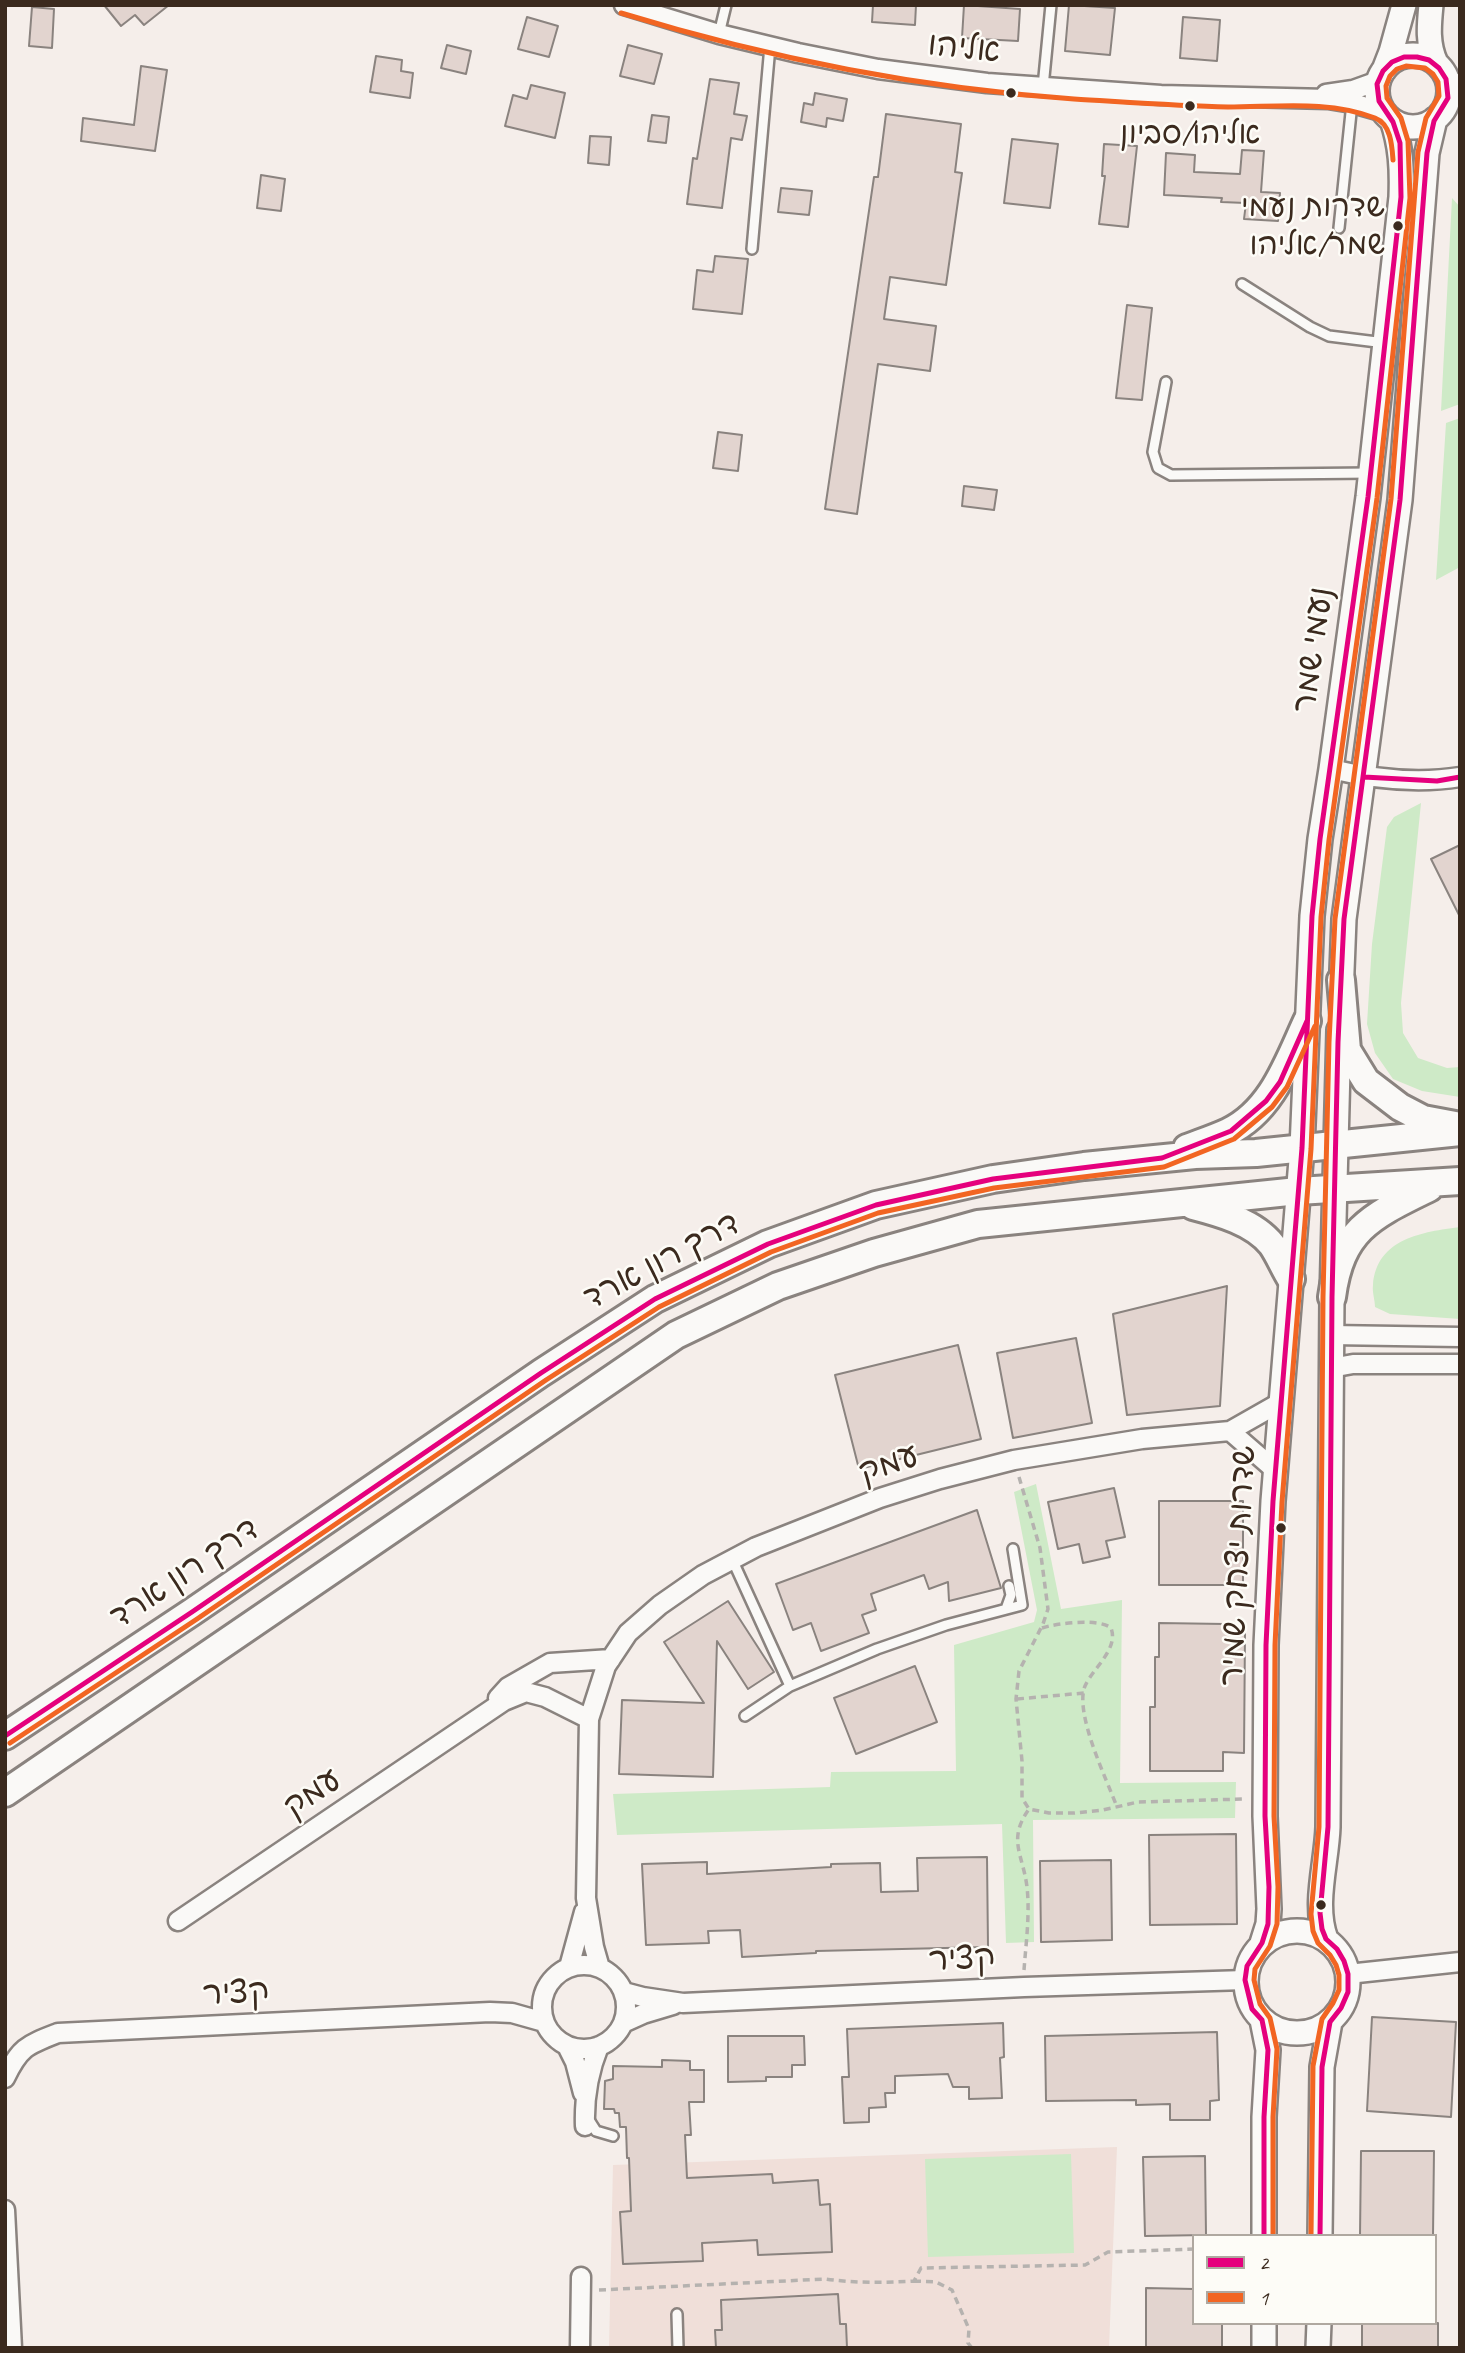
<!DOCTYPE html>
<meta charset="utf-8">
<style>
body{margin:0}
#map{position:relative;width:1465px;height:2353px;overflow:hidden;background:#f5eeea;font-family:Caveat,sans-serif}
canvas{display:block}
.frame{position:absolute;inset:0;border:7px solid #3b2a1e;pointer-events:none}
.legend{position:absolute;left:1192px;top:2234px;width:245px;height:91px;box-sizing:border-box;background:#fdfcf7;border:2px solid #afa8a0;margin:0;padding:9px 12px;list-style:none;font-size:21px;color:#3b2a1e}
.legend li{display:flex;align-items:center;gap:14px;height:35px}
.legend b{width:35px;border:2px solid #afa8a0}
</style>
<div id="map">
<canvas width="1465" height="2353"></canvas>
<div class="frame"></div>
<ul class="legend">
<li><b style="height:9px;background:#e5007d"></b>2</li>
<li><b style="height:9px;background:#f26522"></b>1</li>
</ul>
</div>
<script>
const ctx = document.querySelector('canvas').getContext('2d');
ctx.lineJoin = 'round';
function fill(path, color) {
  ctx.fillStyle = color;
  ctx.fill(path, 'evenodd');
}
function stroke(path, color, width, dash) {
  ctx.strokeStyle = color;
  ctx.lineWidth = width;
  ctx.lineCap = dash ? 'butt' : 'round';
  ctx.setLineDash(dash || []);
  ctx.stroke(path);
}
function label(font, color, halo, rows, align = 'center') {
  ctx.font = font + ' Caveat,"Playpen Sans Hebrew",sans-serif';
  ctx.lineWidth = 5;
  ctx.setLineDash([]);
  ctx.textBaseline = 'middle';
  ctx.strokeStyle = halo;
  ctx.fillStyle = color;
  for (const [text, x, y, turn = 0] of rows) {
    ctx.save();
    ctx.translate(x, y);
    ctx.rotate((+turn || 0) * Math.PI / 180);
    ctx.textAlign = isNaN(turn) ? turn : align;
    if (halo) ctx.strokeText(text, 0, 0);
    ctx.fillText(text, 0, 0);
    ctx.restore();
  }
}
fill(new Path2D(`
 M1117,2147l-8,201h-500l4,-183z`), '#f0dfd9');
fill(new Path2D(`
 M1452,198l8,9v197l-19,7z
 M1460,418v149l-24,13 10,-157z
 M1421,803l-20,200 2,30 15,25 29,10 13,-1v30l-38,-6 -29,-12 -18,-26 -8,-29 5,-80 15,-117 7,-10z
 M1460,1227v92l-70,-5 -15,-7c0,-7 -3,-15 -2,-22 4,-47 50,-53 87,-58z
 M1036,1484l25,125 61,-9 -2,183 116,-1 -1,36 -202,2 1,122 -28,1 -4,-119 -385,11 -4,-41 217,-7 1,-15 125,-1 -2,-126 80,-23 3,-12 -23,-118z
 M1071,2154l3,99 -146,4 -3,-98z`), '#ceeac7');
const building = new Path2D(`
 M104,5h65l-25,20 -9,-10 -14,11z
 M873,5h43l-1,20 -43,-3z
 M964,5l56,4 -2,32 -56,-3z
 M1069,5l46,3 -5,47 -45,-4z
 M32,7l22,2 -2,39 -23,-2z
 M527,17l31,9 -9,31 -31,-8z
 M1183,17l37,3 -3,41 -37,-3z
 M447,45l24,6 -5,23 -25,-6z
 M628,45l34,9 -8,30 -34,-8z
 M376,56l26,4 -1,11 12,2 -3,25 -40,-6z
 M141,66l26,4 -12,81 -74,-10 2,-23 51,7z
 M710,79l29,4 -5,31 13,2 -5,24 -11,-2 -9,70 -35,-4 6,-46 4,1z
 M531,85l34,8 -10,45 -50,-12 8,-31 14,4z
 M815,93l32,6 -4,22 -16,-3 -1,9 -25,-5 3,-19 9,2z
 M886,114l75,10 -6,48 7,1 -16,112 -56,-8 -6,42 52,7 -6,45 -52,-7 -21,150 -32,-5 49,-332h4z
 M652,115l17,2 -3,26 -18,-2z
 M590,136l21,1 -2,28 -21,-2z
 M1012,139l46,5 -8,64 -46,-5z
 M1104,144l33,2 -9,81 -29,-3 6,-48h-3z
 M1242,150l22,1 -3,41 19,1 -2,28 -34,-2 2,-16 -25,-1 1,-4 -58,-3 2,-42 29,2 -1,17 46,2z
 M261,175l24,4 -4,32 -24,-3z
 M781,188l31,3 -3,24 -31,-3z
 M715,256l33,3 -6,55 -49,-5 4,-39 16,2z
 M1127,305l25,3 -10,92 -26,-2z
 M718,432l24,3 -4,36 -25,-3z
 M964,486l33,4 -3,20 -32,-4z
 M1460,845v72l-29,-58z
 M1227,1286l-7,120 -93,9 -14,-101z
 M1076,1338l16,85 -79,15 -16,-85z
 M958,1345l23,94 -122,30 -24,-94z
 M1114,1488l11,49 -19,4 4,16 -27,6 -4,-19 -21,5 -10,-47z
 M1159,1501h84v84h-84z
 M977,1510l24,78 -52,13 -1,-19 -19,7 -5,-14 -53,19 5,16 -14,5 7,18 -48,18 -10,-28 -18,7 -17,-46z
 M728,1601l46,71 -26,17 -31,-48 -4,136 -94,-3 3,-74 82,3 -40,-61z
 M1159,1623l66,1v8h20l-1,121 -21,-1v19h-73v-64h5v-50h4z
 M915,1666l22,56 -81,32 -22,-56z
 M1236,1834l1,90 -87,1 -1,-90z
 M987,1857l1,90 -172,4v2l-74,4 -2,-27 -32,1 1,12 -63,2 -4,-81 65,-2v12l124,-7v-3l49,-1 1,29 37,-1 -1,-33z
 M1111,1860l1,80 -71,2 -1,-81z
 M1372,2017l84,5 -5,95 -84,-6z
 M1003,2023l1,34 -4,1 2,40 -33,1v-12h-16l-5,-13 -53,2v17h-10l1,14 -17,1v14l-25,1 -2,-46h7l-2,-48z
 M1217,2032l2,68 -9,1v19h-40v-16l-34,1v-5l-90,1 -1,-65z
 M728,2036h76l1,29h-13v12h-26v4l-38,1z
 M662,2060l28,1v9h14v32h-15l2,33h-6l2,43 85,-4 1,9 45,-3 2,25 10,-1 2,48 -74,3 -1,-15 -55,3 1,18 -80,3 -3,-52 11,-1 -2,-53h-2l-1,-31h-6l-1,-14h-4l-1,-4h-10l1,-28 8,-2v-13l49,1z
 M1361,2151h73l-1,85h-73z
 M1205,2156l1,79 -61,1 -2,-79z
 M1146,2288l48,1v34h28v25h-76z
 M838,2294l2,30h6l1,24h-131l-1,-18h7l-1,-30z
 M1362,2323h76v25h-76z`);
fill(building, '#e2d4cf');
stroke(building, '#8a837f', 2);
const service = new Path2D(`
 M719,34l7,-29
 M1043,87l8,-82
 M1339,228l13,-125
 M752,249l18,-203
 M1242,284l68,43 19,9 56,7
 M1166,382l-13,70 5,16 13,7 200,-2
 M732,1559l58,127
 M1006,1609l5,-14 -2,-9
 M745,1716l45,-30 87,-37 69,-24 76,-20 -9,-56
 M589,2120l7,11 17,5
 M677,2314l1,34`);
const minor = new Path2D(`
 M624,5l95,29 79,19 80,16 109,14 174,12 167,4 24,4 32,9
 M1448,84l12,-1
 M1326,94l27,-4 25,-9
 M1331,769c42,10 86,15 129,8
 M1331,1335l129,2
 M1331,1368l22,-4h107
 M1230,1431l45,39
 M498,1698l10,-11 42,-24 61,-4
 M178,1921l326,-220 22,-9 19,5 44,22
 M542 2007a42 42 0 1 1 84 0a42 42 0 1 1-84 0Z
 M569,1967l15,-55
 M600,1968l-6,-21 -8,-49 3,-179 17,-53 22,-33 32,-28 43,-30 53,-28 124,-49 60,-19 74,-19 128,-21 88,-8 51,-29
 M1348,1974l112,-12
 M624,1992l19,5 40,6 341,-16 221,-7
 M623,2023l20,-9 30,-9
 M567,2046l8,16 8,31
 M5,2078c15,-31 22,-33 53,-45l432,-21 22,1 32,9
 M585,2126c-1,-29 3,-53 14,-80
 M5,2210l7,138
 M580,2348l1,-71`);
const tertiary = new Path2D(`
 M1431,5c-2,20 -4,39 5,58
 M1377 91a36 36 0 1 1 72 0a36 36 0 1 1-72 0Z
 M1384,70l7,-18 13,-47
 M1341,996l3,-77 56,-419 27,-347 8,-34
 M1246 1982a51 51 0 1 1 102 0a51 51 0 1 1-102 0Z
 M1326,1939c-13,-34 1,-77 2,-112l4,-530 7,-267
 M1262,1943l6,-19 1,-15 -4,-93 1,-171 7,-144 29,-353 10,-232 8,-77 11,-70 37,-272 33,-300c1,-28 0,-51 -9,-77
 M1262,2020l6,30 -4,67v119
 M1320,2236l2,-169 8,-45
 M1264,2323v25
 M1318,2348l1,-25`);
const secondary = new Path2D(`
 M1341,980l6,70 19,31 34,26 23,12 32,6
 M1187,1148c13,-5 28,-10 41,-16 44,-21 60,-70 79,-111
 M1193,1206c27,7 61,16 79,39 7,10 12,23 19,34
 M1332,1297c9,-68 40,-81 97,-109
 M5,1736l187,-124 349,-239 114,-74 113,-55 108,-39 117,-26 91,-13 111,-11 61,-2 204,-21
 M5,1793l671,-458 102,-49 96,-33 104,-29 320,-33 162,-10`);
stroke(service, '#8a837f', 14);
stroke(minor, '#8a837f', 23);
stroke(tertiary, '#8a837f', 28);
stroke(secondary, '#8a837f', 32);
stroke(new Path2D(`
 M1019,1477l21,71 8,61 -5,15 -24,47 -3,28 6,62v37l7,11 20,4h25l29,-3 35,-8 107,-3
 M1042,1628c15,-5 57,-10 69,0 8,21 -18,40 -26,58 -11,27 22,94 32,121
 M1017,1699l67,-6
 M1024,1970c2,-27 6,-56 3,-83 -4,-33 -20,-47 2,-78
 M914,2281l22,1 16,8 17,39 -1,14 4,5
 M599,2290l226,-11c30,4 58,4 89,2l7,-13 164,-3 23,-13 86,-3`), '#b5b2af', 3.5, [7, 5]);
stroke(service, '#faf9f7', 9);
stroke(minor, '#faf9f7', 18);
stroke(tertiary, '#faf9f7', 23);
stroke(secondary, '#faf9f7', 26);
stroke(new Path2D(`
 M1364,777l73,4 23,-4
 M5,1736l187,-124 349,-239 114,-74 113,-55 108,-39 117,-26 169,-21 69,-27 35,-30 14,-19 27,-61
 M1264,2236v-119l4,-67 -6,-30 -10,-11 -7,-29 2,-14 15,-23 6,-19 1,-37 -4,-71 1,-171 7,-144 29,-353 10,-232 8,-77 48,-342 33,-300 -1,-54 -7,-21 -14,-21 -2,-17 6,-13 9,-9 12,-5h13l12,3 10,8 7,11 2,19 -14,23 -7,32 -27,347 -56,419 -6,123 -6,255 -4,530 -8,86 2,16 4,10 11,10 7,12 4,13v18l-7,16 -11,14 -8,45 -2,169`), '#e5007d', 5);
stroke(new Path2D(`
 M621,13c150,46 297,75 453,86 51,3 103,7 154,8 49,0 101,-7 147,11 16,6 17,28 18,42
 M10,1743l187,-124 349,-239 113,-73 112,-55 107,-39 116,-25 170,-21 70,-28 38,-32 15,-20 28,-61
 M1273,2236v-119l4,-68 -7,-31 -10,-14 -6,-24 1,-11 15,-23 7,-22 1,-37 -4,-71 1,-171 7,-143 29,-353 10,-232 8,-77 48,-342 33,-300 -2,-57 -7,-23 -14,-20 -1,-12 4,-10 7,-7 9,-3 19,2 8,6 5,8 1,14 -13,22 -8,34 -27,347 -56,420 -6,123 -6,255 -4,530 -8,87 2,17 5,12 12,12 6,10 3,10v15l-6,13 -11,16 -9,47 -2,170`), '#f26522', 5);
for (const [x, y, r, color] of [
 [1011,93,6,"#3b2a1e"],
 [1190,106,6,"#3b2a1e"],
 [1398,226,6,"#3b2a1e"],
 [1281,1528,6,"#3b2a1e"],
 [1321,1905,6,"#3b2a1e"]
]) {
  const dot = new Path2D();
  dot.arc(x, y, r, 0, 2 * Math.PI);
  ctx.fillStyle = color;
  ctx.fill(dot);
  stroke(dot, '#fdfcf7', 2.5);
}
label('31px', '#3b2a1e', '#fdfcf7', [
 ["אליהו/סביון",1190,135],
 ["שדרות נעמי",1385,208,"right"],
 ["שמר/אליהו",1385,246,"right"]
]);
label('33px', '#3b2a1e', '#fdfcf7', [
 ["אליהו",964,49,6],
 ["נעמי שמר",1314,650,-82],
 ["דרך רון ארד",662,1262,-28],
 ["עמק",889,1465,-19],
 ["שדרות יצחק שמיר",1239,1566,-87],
 ["דרך רון ארד",185,1574,-34],
 ["עמק",313,1794,-34],
 ["קציר",962,1960,-3],
 ["קציר",236,1994,-3]
]);
</script>
